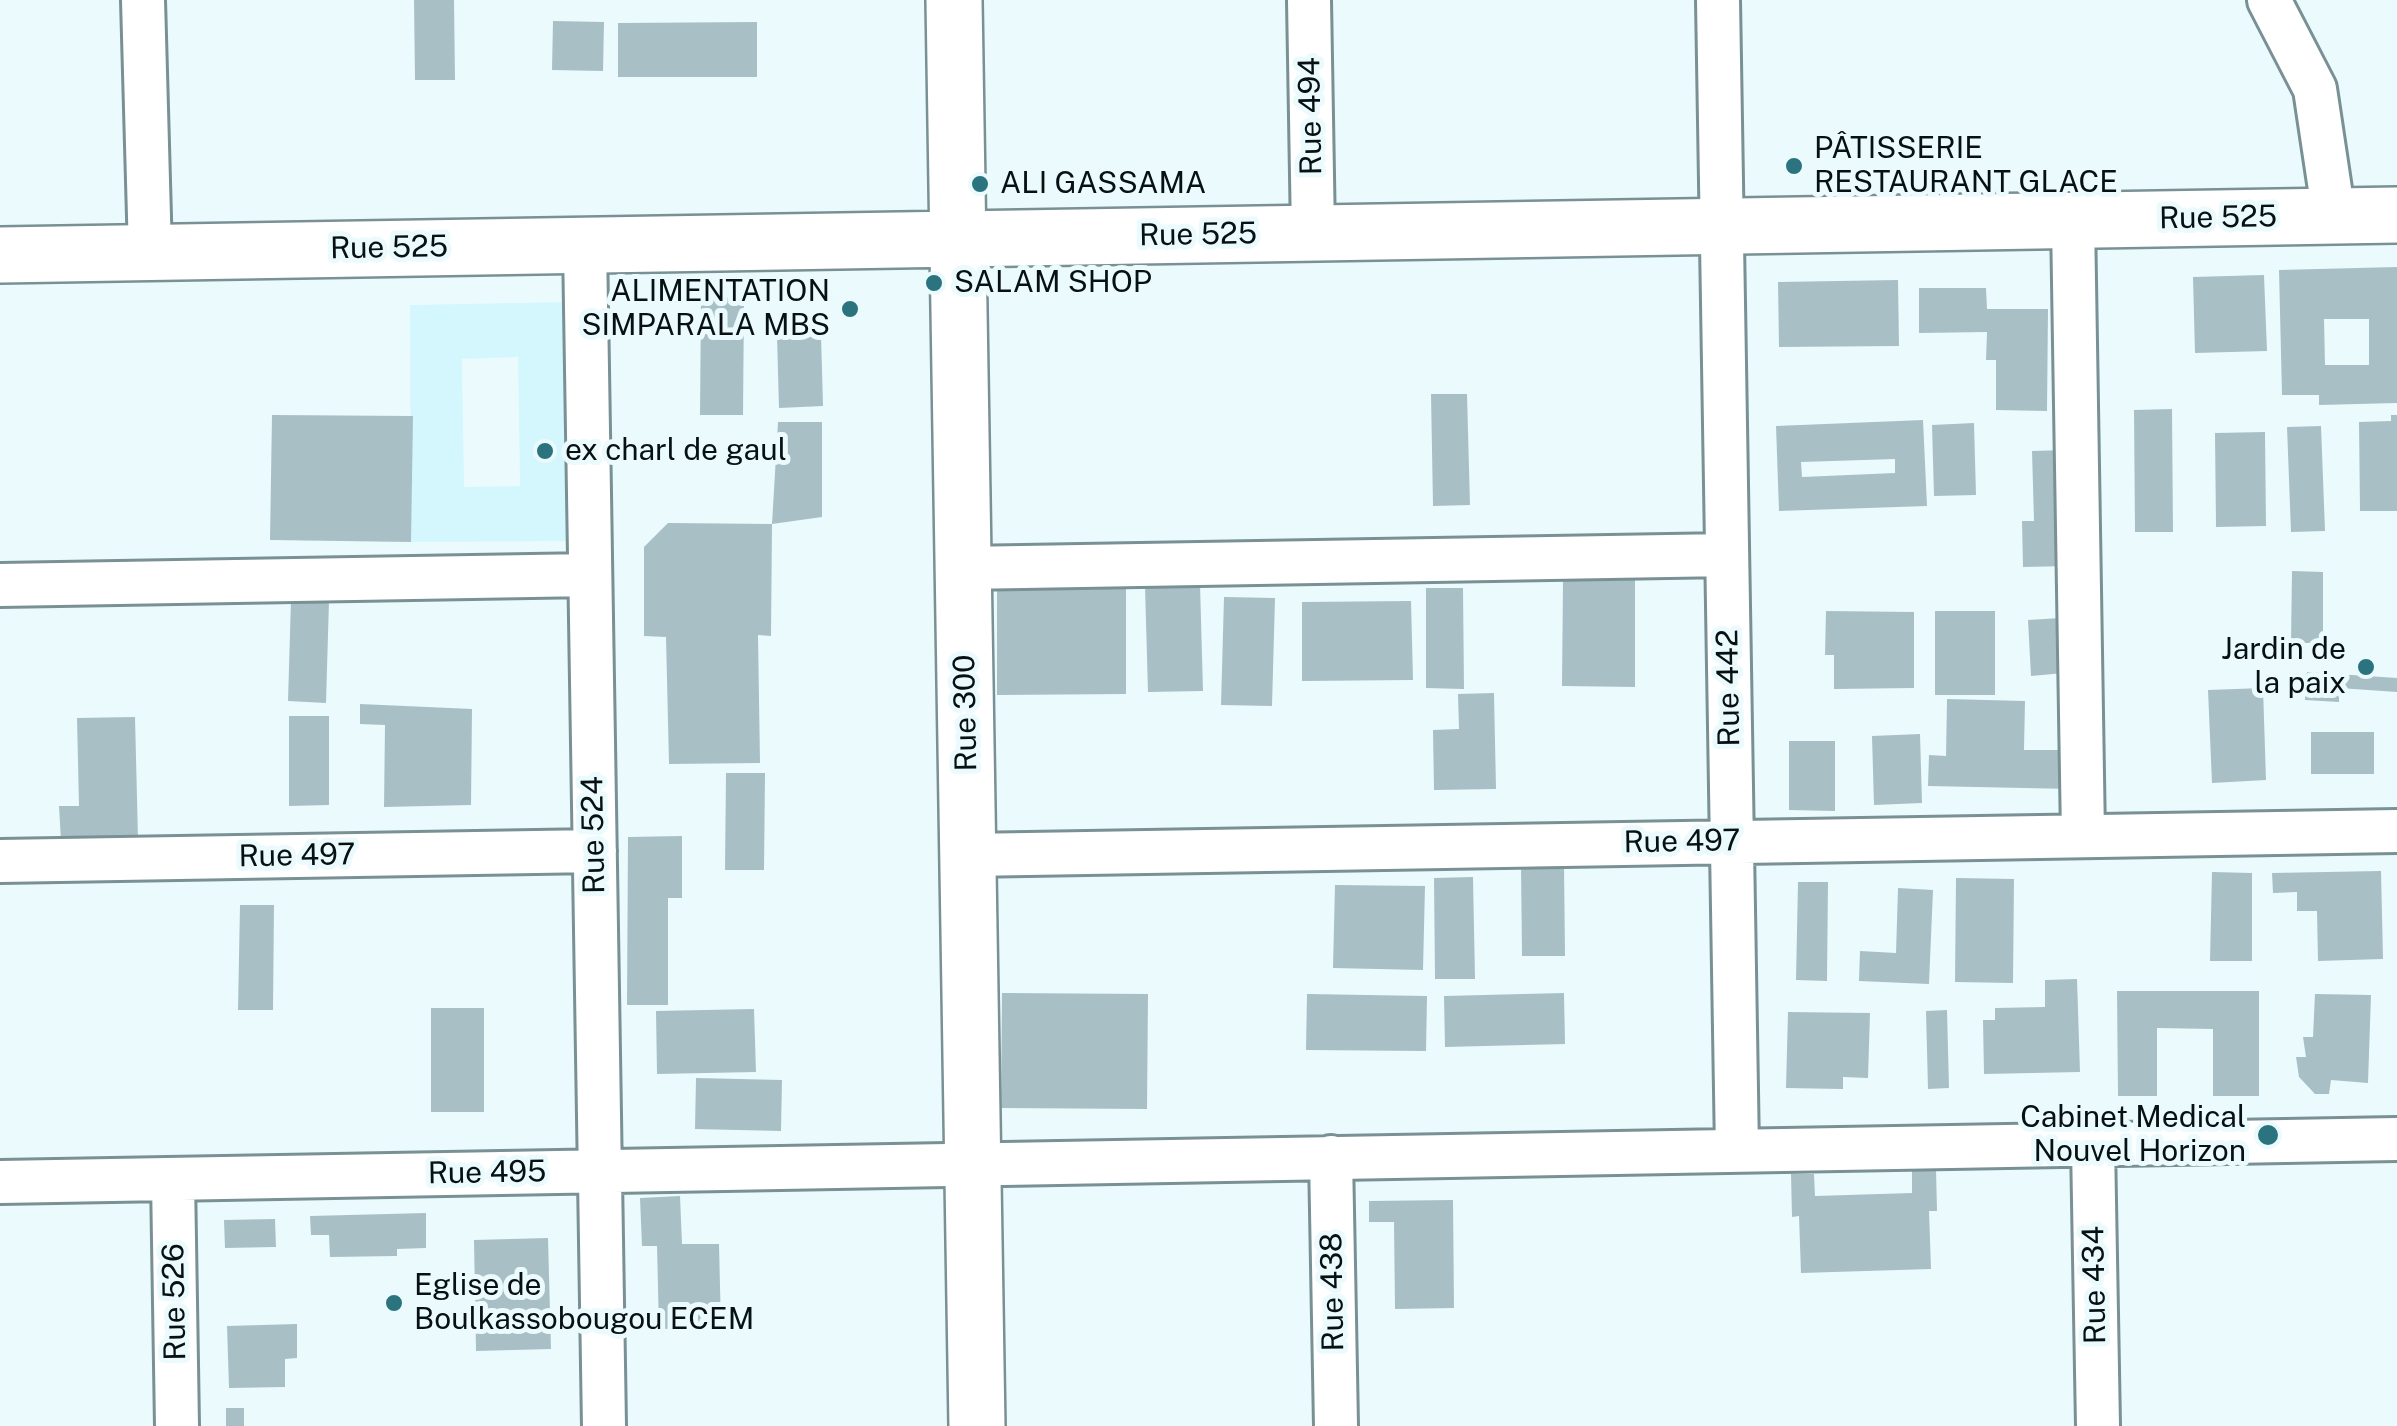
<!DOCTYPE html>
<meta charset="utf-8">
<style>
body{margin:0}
canvas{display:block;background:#ebfafd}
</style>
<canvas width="2397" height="1426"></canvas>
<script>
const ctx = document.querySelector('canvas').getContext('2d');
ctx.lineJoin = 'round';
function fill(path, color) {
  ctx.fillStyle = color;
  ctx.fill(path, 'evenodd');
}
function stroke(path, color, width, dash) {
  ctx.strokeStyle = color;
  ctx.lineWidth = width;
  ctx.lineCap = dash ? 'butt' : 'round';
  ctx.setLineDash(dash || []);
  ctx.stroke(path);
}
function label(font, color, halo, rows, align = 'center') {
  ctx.font = font + ' "Public Sans",sans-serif';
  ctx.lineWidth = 10;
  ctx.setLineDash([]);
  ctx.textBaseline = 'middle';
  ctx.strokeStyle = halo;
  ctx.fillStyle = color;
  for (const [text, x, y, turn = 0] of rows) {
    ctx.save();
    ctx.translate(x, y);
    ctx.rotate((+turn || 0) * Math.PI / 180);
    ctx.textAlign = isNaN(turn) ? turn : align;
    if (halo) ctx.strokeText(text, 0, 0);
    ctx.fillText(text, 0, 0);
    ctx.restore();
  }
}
fill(new Path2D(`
 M569,302l3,239 -161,1 -1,-237zM518,357l2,129 -56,1 -2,-128z`), '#d4f7fe');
fill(new Path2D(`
 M414,0h40l1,80h-40z
 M553,21l51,1 -1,49 -51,-1z
 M757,22v55h-139v-54z
 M2397,267v136l-78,2v-10h-37l-3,-125zM2324,319h45v46h-44z
 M2264,275l3,76 -72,2 -2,-76z
 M1898,280l1,66 -120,1 -1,-65z
 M1919,288h67l1,21h61l-1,102 -51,-1v-50h-10l1,-28 -68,1z
 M701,297l43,1 -1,117h-43z
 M821,335l2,71 -44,2 -2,-72z
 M1431,394h36l3,111 -37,1z
 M2172,409l1,123h-38l-1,-122z
 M272,415l141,1 -2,126 -141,-2z
 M2391,415h6v96h-37l-1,-89 32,-1z
 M1923,420l4,86 -148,5 -3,-85zM1895,459v14l-93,4 -1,-15z
 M778,422h44v95l-50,7z
 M1974,423l2,72 -42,1 -2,-71z
 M2321,426l4,105 -34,1 -4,-105z
 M2265,432l1,94 -50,1 -1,-94z
 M2066,450l4,116 -47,1 -1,-46h12l-2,-70z
 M668,523l104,1 -1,112 -13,-1 2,128 -91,1 -3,-127 -22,-1v-89z
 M2292,571l31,1v71h-32z
 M1563,580h72v107l-73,-1z
 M1200,584l3,107 -55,1 -3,-106z
 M1126,587v107l-129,1v-107z
 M1426,588h37l1,101 -38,-1z
 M1224,597l51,1 -3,108 -51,-1z
 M291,600l38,1 -3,102 -38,-2z
 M1411,601l2,79 -111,1v-79z
 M1826,611l88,1v76l-80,1v-34h-9z
 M1935,611h60v84h-60z
 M2060,618l4,55 -33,3 -3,-56z
 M2307,672l90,6v14l-58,-4v14l-34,-2z
 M2263,688l3,92 -54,3 -4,-93z
 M1494,693l2,96 -62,1 -1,-60 26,-1 -1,-35z
 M1947,699l78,2 -1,49h49l-1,39 -144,-3 1,-31 17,1z
 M360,704l112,5 -1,96 -87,2 1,-82 -25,-1z
 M289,716h40v89l-40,1z
 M135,717l3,122 -77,2 -2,-35h20l-2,-88z
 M2311,732h63v42h-63z
 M1920,734l2,69 -48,2 -2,-69z
 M1789,741h46v70l-46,-1z
 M726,773h39l-1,97h-39z
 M682,836v62h-14v107h-41l1,-168z
 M1564,864l1,92h-43l-1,-91z
 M2381,871l2,88 -65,2 -1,-50h-20v-19l-24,1 -1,-20z
 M2212,872l40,1v88h-42z
 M1473,877l2,102h-40l-1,-101z
 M1956,878l58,1 -1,104 -58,-1z
 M1798,882h30l-1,99 -31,-1z
 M1335,885l90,1 -2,84 -90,-2z
 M1898,888l35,2 -4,94 -70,-3 1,-30 36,2z
 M240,905h34l-1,105h-35z
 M2077,979l3,93 -96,2 -1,-54h12v-12l50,-1v-27z
 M2117,991h142v105h-46v-67l-56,-1v68h-39z
 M1002,993l146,1 -1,115 -146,-1z
 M1564,993l1,51 -120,3 -1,-51z
 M1307,994l120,2 -1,55 -120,-1z
 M2315,994l56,1 -3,88 -37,-3 -2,14h-14l-16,-17 -3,-20h10l-3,-20h10z
 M431,1008h53v104h-53z
 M754,1009l2,63 -99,2 -1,-63z
 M1947,1010l2,78 -21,1 -2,-78z
 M1788,1012l82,1 -2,65 -25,-1v12l-57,-1z
 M696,1078l86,2 -1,51 -86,-2z
 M1936,1169l1,42h-8l2,58 -130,4 -2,-57 -7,1 -1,-43h23l1,22 97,-3v-23z
 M680,1196l2,48h37l2,84 -62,1 -2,-83h-15l-2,-48z
 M1453,1200l1,108 -59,1 -1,-87h-25v-21z
 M426,1213v35l-29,1v7l-67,1 -1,-22h-18l-1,-19z
 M275,1219l1,28 -51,1 -1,-28z
 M548,1238l3,111 -75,2 -2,-111z
 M297,1324v34l-12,1v28l-56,1 -2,-62z
 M226,1408h18v18h-18z`), '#a8c0c5');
const minor = new Path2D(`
 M143,0l7,253
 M1309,0l4,233
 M1718,0l19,1150
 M2269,0l46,89 19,127
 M2073,220l10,616
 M585,245l19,1181
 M964,568l763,-13
 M0,585l590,-10
 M968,855l1429,-24
 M0,861l595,-10
 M2093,1145l5,281
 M1331,1157l5,269
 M173,1179l4,247
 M0,1182l2397,-43`);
const tertiary = new Path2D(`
 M954,0l23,1426
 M0,255l2397,-40`);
stroke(minor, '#799195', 48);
stroke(tertiary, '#799195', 60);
stroke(minor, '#fff', 42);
stroke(tertiary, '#fff', 55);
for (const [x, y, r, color] of [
 [1794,166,10,"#2b737e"],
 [980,184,10,"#2b737e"],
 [934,283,10,"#2b737e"],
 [850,309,10,"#2b737e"],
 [545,451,10,"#2b737e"],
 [2366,667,10,"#2b737e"],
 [2268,1135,12,"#2b737e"],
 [394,1303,10,"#2b737e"]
]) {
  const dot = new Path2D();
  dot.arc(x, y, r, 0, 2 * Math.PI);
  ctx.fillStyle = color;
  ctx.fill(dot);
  stroke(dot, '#ebfafd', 4);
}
label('30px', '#071012', '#ebfafd', [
 ["Rue 494",1311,116,-91],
 ["Rue 525",2218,218,-1],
 ["Rue 525",1198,235,-1],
 ["Rue 525",389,248,-1],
 ["Rue 442",1729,688,-91],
 ["Rue 300",966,713,-91],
 ["Rue 524",594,835,-91],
 ["Rue 497",1682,842,-1],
 ["Rue 497",297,856,-1],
 ["Rue 495",487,1173,-1],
 ["Rue 434",2095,1285,-91],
 ["Rue 438",1333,1292,-91],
 ["Rue 526",175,1302,-91]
]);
label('30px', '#071012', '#ebfafd', [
 ["PÂTISSERIE",1814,149],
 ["RESTAURANT GLACE",1814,183],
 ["ALI GASSAMA",1000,184],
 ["SALAM SHOP",954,283],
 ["ALIMENTATION",830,292,"right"],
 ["SIMPARALA MBS",830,326,"right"],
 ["ex charl de gaul",565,451],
 ["Jardin de",2346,650,"right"],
 ["la paix",2346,684,"right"],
 ["Cabinet Medical",2246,1118,"right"],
 ["Nouvel Horizon",2246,1152,"right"],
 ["Eglise de",414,1286],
 ["Boulkassobougou ECEM",414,1320]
], 'left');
</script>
